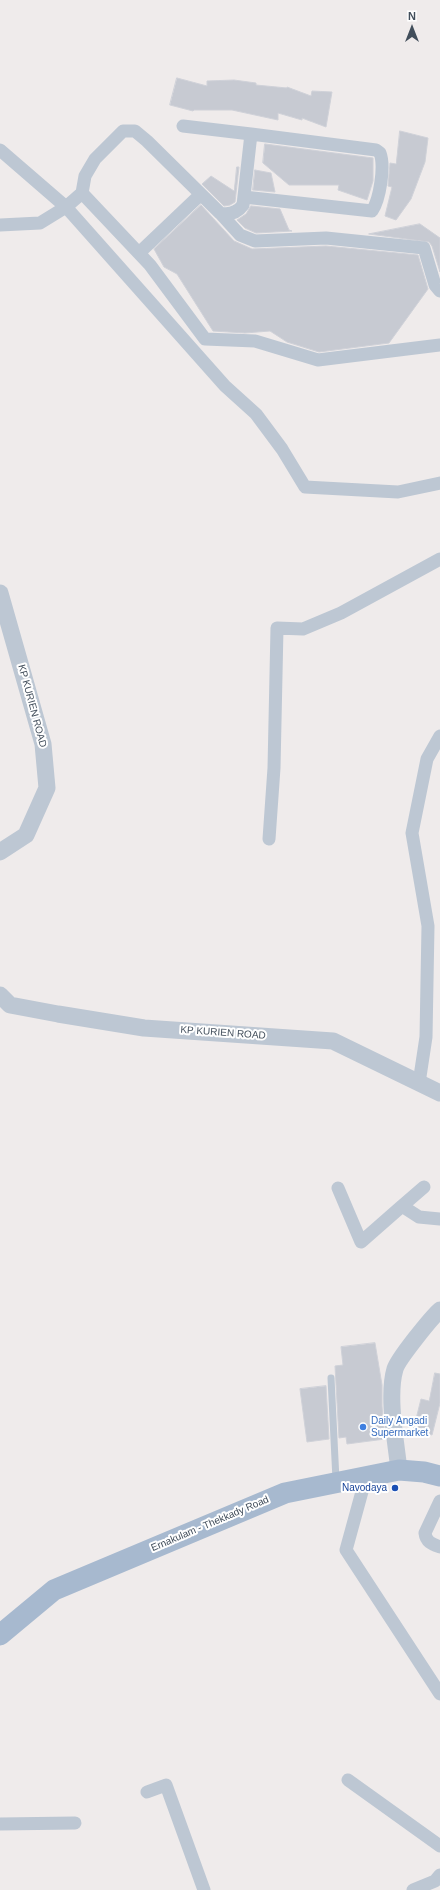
<!DOCTYPE html>
<style>
body{margin:0}
#map{position:relative;width:440px;height:1890px;overflow:hidden;background:#efebeb;font-family:Arial,sans-serif}
canvas{display:block}
.north{position:absolute;left:392px;top:8px;width:40px;height:40px;-webkit-text-stroke:3px #fff;paint-order:stroke;rotate:0deg;font-size:11px;font-weight:700;line-height:16px;text-align:center;color:#424e5b}
.north::after{content:'';display:block;margin:auto;width:14px;height:18px;background:#424e5b;clip-path:polygon(50% 0,100% 100%,50% 72%,0 100%)}
</style>
<div id="map">
<canvas width="440" height="1890"></canvas>
<div class="north">N</div>
</div>
<script>
const ctx = document.querySelector('canvas').getContext('2d');
ctx.lineJoin = 'round';
function fill(path, color) {
  ctx.fillStyle = color;
  ctx.fill(path, 'evenodd');
}
function stroke(path, color, width, dash) {
  ctx.strokeStyle = color;
  ctx.lineWidth = width;
  ctx.lineCap = dash ? 'butt' : 'round';
  ctx.setLineDash(dash || []);
  ctx.stroke(path);
}
function label(font, color, halo, rows, align = 'center') {
  ctx.font = font + ' Arial,sans-serif';
  ctx.lineWidth = 4;
  ctx.setLineDash([]);
  ctx.textBaseline = 'middle';
  ctx.strokeStyle = halo;
  ctx.fillStyle = color;
  for (const [text, x, y, turn = 0] of rows) {
    ctx.save();
    ctx.translate(x, y);
    ctx.rotate((+turn || 0) * Math.PI / 180);
    ctx.textAlign = isNaN(turn) ? turn : align;
    if (halo) ctx.strokeText(text, 0, 0);
    ctx.fillText(text, 0, 0);
    ctx.restore();
  }
}
const building = new Path2D(`
 M177,78l30,8v-5l27,-1 22,3v2l31,3v-1l24,9 1,-5 20,1 -6,35 -24,-9v2l-24,-7v7l-46,-10h-38l-1,1 -23,-6z
 M400,131l28,7 -3,24 -14,37 -15,21 -11,-4 7,-29 -4,-1 2,-23 6,1z
 M265,144l108,14v23l-6,19 -29,-10 1,-5h-50l-26,-22z
 M237,167h2l-4,35 -5,3 -6,1 -22,-22 9,-8 23,15z
 M255,170l16,3 4,19 -22,-2z
 M201,205l33,36 18,8 74,-3 92,9 10,34 -39,54 -70,9 -32,-10 -17,-11 -25,2 -32,-2 -36,-57 -13,-7 -10,-18z
 M251,206l29,3 9,21 3,1 -36,2 -11,-5 -8,-8 9,-6z
 M420,224l20,14v34l-8,-26 -3,-4 -60,-8z
 M375,1343l7,42v21l3,33 -38,5 -1,-7 -7,1 -4,-72 8,-1 -2,-18z
 M435,1373l5,1v29l-8,32 -19,-4 8,-32 8,2z
 M326,1386l3,53 -22,3 -7,-53z`);
fill(building, '#c7cad2');
stroke(building, '#cfd1d8', 1);
stroke(new Path2D(`
 M331,1378l5,102`), '#bdc7d3', 7);
stroke(new Path2D(`
 M0,150l66,57 159,179 31,28 26,35 23,38 93,5 42,-9
 M82,193l68,72 55,74 50,2 63,19 122,-15
 M244,197l128,14c8,-12 13,-45 8,-58l-4,-3 -125,-16
 M220,213l20,22 15,6 71,-3 98,10 11,37 5,6
 M0,225l40,-2 26,-16 16,-14 3,-17 10,-17 28,-28h12l12,10 73,72c9,2 17,0 23,-8l8,-71 -68,-8
 M139,253l61,-58
 M269,839l5,-71 3,-140 26,1 38,-16 99,-54
 M419,1083l7,-46 2,-111 -16,-93 15,-74 13,-23
 M338,1188l23,54 41,-36 17,11 21,2
 M402,1206l22,-19
 M366,1477l-20,73 94,144
 M440,1501l-15,32c1,9 7,11 15,14
 M348,1780l92,66
 M147,1792l19,-7 38,105
 M0,1824l75,-1
 M413,1890l22,-9 5,-6`), '#bdc7d3', 13);
stroke(new Path2D(`
 M0,593l43,151 4,44 -21,47 -26,17
 M0,995l10,10 48,9 86,14 189,13 107,52
 M399,1470c-3,-28 -12,-74 -4,-101 3,-10 36,-51 45,-59`), '#bdc7d3', 17);
stroke(new Path2D(`
 M0,1635l54,-45 231,-97 114,-23 25,2 16,4`), '#a7b9cf', 21);
for (const [x, y, r, color] of [
 [363,1427,4,"#3f7fe0"],
 [395,1488,4,"#1a4fb4"]
]) {
  const dot = new Path2D();
  dot.arc(x, y, r, 0, 2 * Math.PI);
  ctx.fillStyle = color;
  ctx.fill(dot);
  stroke(dot, '#fff', 1.5);
}
label('10px', '#424e5b', '#fff', [
 ["KP KURIEN ROAD",32,706,75],
 ["KP KURIEN ROAD",223,1033,4],
 ["Ernakulam - Thekkady Road",210,1524,-23]
]);
label('10px', '#366cbe', '#fff', [
 ["Daily Angadi",371,1421],
 ["Supermarket",371,1433]
], 'left');
label('10px', '#164399', '#fff', [
 ["Navodaya",387,1488]
], 'right');
</script>
